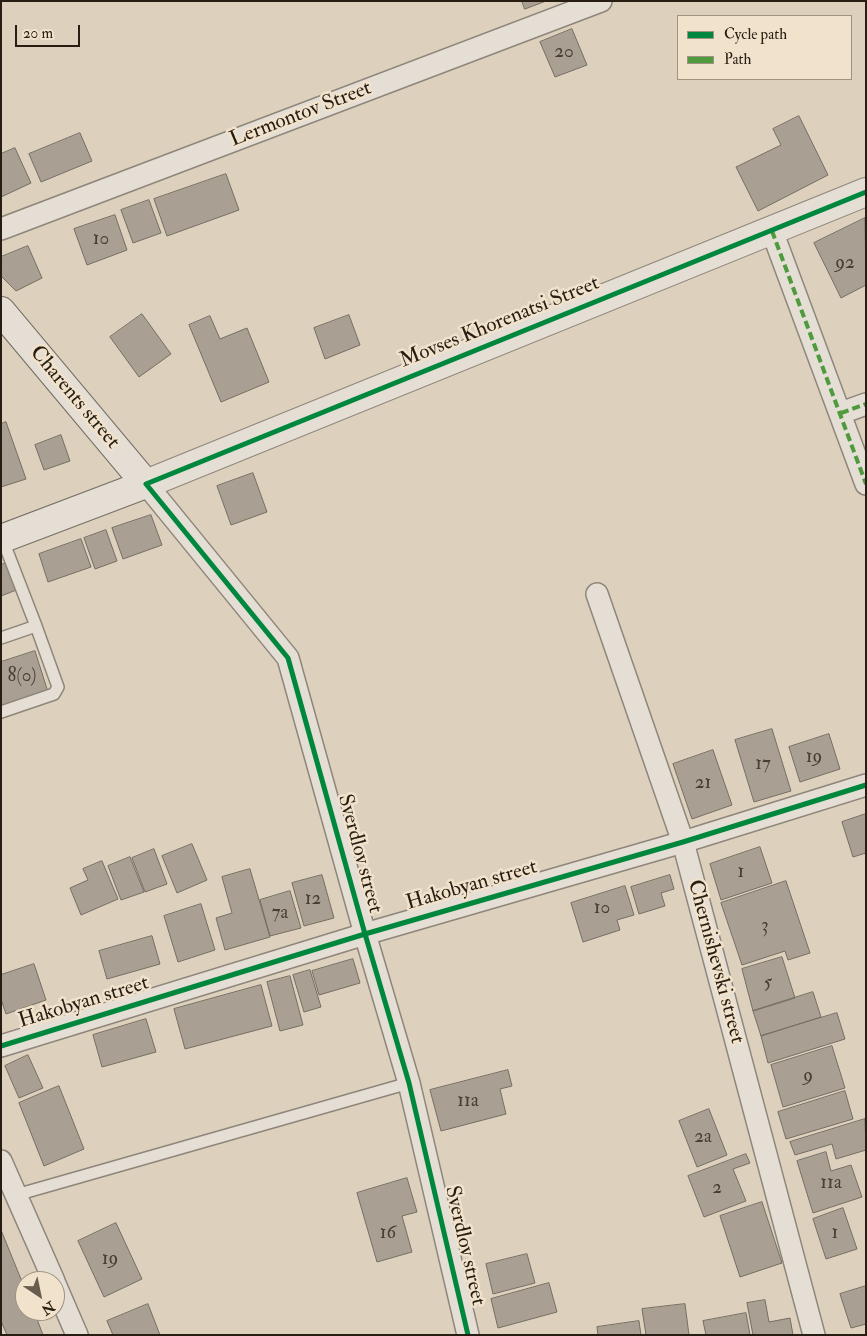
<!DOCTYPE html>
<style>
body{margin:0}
#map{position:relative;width:867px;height:1336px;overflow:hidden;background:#ddd0bd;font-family:"IM FELL Double Pica",serif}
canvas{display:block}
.frame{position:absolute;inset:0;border:2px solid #271d12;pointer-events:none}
.legend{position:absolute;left:677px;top:15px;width:175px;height:65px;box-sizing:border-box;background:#f1e2cc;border:1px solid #a09382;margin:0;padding:6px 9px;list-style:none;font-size:15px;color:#271d12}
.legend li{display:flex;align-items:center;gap:10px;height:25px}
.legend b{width:25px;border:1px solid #a09382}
.north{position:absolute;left:15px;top:1271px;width:50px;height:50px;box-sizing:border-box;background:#f1e2cc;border:1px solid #a09382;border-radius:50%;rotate:146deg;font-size:14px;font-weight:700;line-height:20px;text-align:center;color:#271d12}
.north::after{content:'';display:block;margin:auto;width:18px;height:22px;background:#675c4e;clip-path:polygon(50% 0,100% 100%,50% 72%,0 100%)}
.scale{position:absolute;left:15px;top:25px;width:65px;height:22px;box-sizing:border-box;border:2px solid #271d12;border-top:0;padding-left:6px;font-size:15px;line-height:18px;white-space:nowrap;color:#271d12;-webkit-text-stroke:4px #f1e2cc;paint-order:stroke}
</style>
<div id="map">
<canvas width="867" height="1336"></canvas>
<div class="frame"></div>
<ul class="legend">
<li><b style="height:6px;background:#00873e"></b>Cycle path</li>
<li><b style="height:6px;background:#4e9a3c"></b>Path</li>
</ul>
<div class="north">N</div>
<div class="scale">20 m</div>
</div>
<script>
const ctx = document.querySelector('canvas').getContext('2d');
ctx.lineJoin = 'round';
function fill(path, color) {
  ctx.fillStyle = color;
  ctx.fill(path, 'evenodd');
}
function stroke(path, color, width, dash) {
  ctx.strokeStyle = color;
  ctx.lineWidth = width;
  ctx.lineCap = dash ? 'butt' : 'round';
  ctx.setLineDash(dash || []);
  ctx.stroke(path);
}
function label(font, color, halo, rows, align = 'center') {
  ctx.font = font + ' "IM FELL Double Pica",serif';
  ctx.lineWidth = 5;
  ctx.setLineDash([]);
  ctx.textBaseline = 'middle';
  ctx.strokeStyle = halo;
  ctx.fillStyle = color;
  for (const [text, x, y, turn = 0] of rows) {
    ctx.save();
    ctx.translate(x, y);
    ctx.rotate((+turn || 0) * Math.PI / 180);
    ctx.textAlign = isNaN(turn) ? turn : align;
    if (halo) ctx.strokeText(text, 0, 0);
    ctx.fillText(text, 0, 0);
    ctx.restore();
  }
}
const building = new Path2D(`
 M522,1h24l-21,8z
 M572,29l15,36 -32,12 -15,-35z
 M799,116l29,59 -70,36 -22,-44 45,-22 -8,-16z
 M80,133l12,28 -51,21 -12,-28z
 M15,148l16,35 -30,14v-43z
 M226,174l13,36 -72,26 -13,-37z
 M149,200l12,33 -28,10 -12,-33z
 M115,215l12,35 -40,15 -13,-36z
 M865,218l1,67 -25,13 -27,-55z
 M28,246l14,32 -26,13 -15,-15v-19z
 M142,314l29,40 -32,23 -29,-40z
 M349,315l11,30 -35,14 -11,-31z
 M210,316l10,23 27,-11 22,54 -48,20 -32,-77z
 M6,422l20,57 -25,8v-63z
 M61,435l9,26 -26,9 -9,-25z
 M253,473l14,39 -36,13 -14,-39z
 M151,515l11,30 -39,14 -11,-31z
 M106,530l11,31 -22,8 -11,-31z
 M81,539l10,28 -43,15 -9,-28z
 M9,562l10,27 -18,7v-31z
 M35,651l13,41 -47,16v-46z
 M772,729l19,62 -37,11 -19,-62z
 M829,734l11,35 -40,13 -11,-35z
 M713,750l19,55 -40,14 -19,-55z
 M866,814v39l-13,4 -11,-35z
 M192,844l15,36 -30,13 -15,-37z
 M760,847l12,36 -51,17 -11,-36z
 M154,849l13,35 -22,8 -13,-34z
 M130,857l14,35 -23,8 -13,-34z
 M102,861l16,38 -37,16 -11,-27 18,-8 -5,-11z
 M250,869l20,68 -45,13 -9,-32 16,-5 -10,-36z
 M322,875l12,43 -30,8 -12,-43z
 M670,875l4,14 -13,4 4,13 -26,8 -8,-27z
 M786,881l24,72 -22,7 -3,-9 -43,14 -21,-62z
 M625,886l9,29 -17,5 3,10 -37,12 -12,-39z
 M290,891l11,37 -31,8 -10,-36z
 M201,904l14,46 -37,12 -14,-46z
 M152,936l8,28 -53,15 -8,-28z
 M782,957l13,41 -42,13 -11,-42z
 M353,959l7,24 -41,12 -7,-24z
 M34,964l12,36 -40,14 -5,-15v-24z
 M310,970l11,37 -17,5 -11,-37z
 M290,976l13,49 -23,6 -13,-49z
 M261,985l11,41 -87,23 -11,-40z
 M813,992l8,25 -60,19 -8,-25z
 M837,1013l8,26 -77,24 -7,-27z
 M146,1019l10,33 -54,15 -9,-32z
 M832,1046l13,42 -62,19 -12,-42z
 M28,1055l15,33 -24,10 -14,-32z
 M508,1070l4,16 -12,3 6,25 -65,17 -11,-41z
 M59,1086l25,63 -40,17 -25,-63z
 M845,1091l8,28 -67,20 -8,-27z
 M709,1109l18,46 -30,12 -18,-46z
 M865,1119l1,31 -30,9 -4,-15 -37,11 -5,-13z
 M826,1152l5,19 20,-6 11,32 -49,16 -16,-52z
 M746,1154l4,9 -17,6 13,32 -42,16 -16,-41z
 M407,1178l10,34 -15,4 10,36 -35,10 -20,-69z
 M762,1202l20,61 -42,14 -20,-61z
 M843,1208l14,41 -31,10 -13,-40z
 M116,1223l26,56 -38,18 -26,-56z
 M1,1230l24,59v22h9l9,24h-36l-6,-14z
 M527,1254l8,29 -42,11 -7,-30z
 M549,1283l8,29 -59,16 -7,-29z
 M866,1286v38l-15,4 -11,-34z
 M765,1300l4,22 21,-4 3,17h-40l-6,-32z
 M148,1304l12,31h-47l-6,-14z
 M685,1304l4,31h-43l-4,-26z
 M746,1313l4,22h-44l-3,-14z
 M639,1321l2,14h-43l-1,-8z`);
fill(building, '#a9a093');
stroke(building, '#756e63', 1);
const service = new Path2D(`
 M1,638l35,-12 -34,-88
 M1,712l53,-18 4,-7 -22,-61
 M16,1195l393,-112`);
const minor = new Path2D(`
 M1,229l600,-228
 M772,231l94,253
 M841,413l25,-9
 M146,484l142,174 77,276 44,149 59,252
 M597,594l86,248 131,493
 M1,1046l364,-112 318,-92 183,-57
 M1,1161l53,120
 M55,1284l22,51`);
const tertiary = new Path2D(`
 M146,484l720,-292`);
const secondary = new Path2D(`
 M1,311l145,173 -145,55`);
stroke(service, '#8e867a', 14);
stroke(minor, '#8e867a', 24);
stroke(tertiary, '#8e867a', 30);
stroke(secondary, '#756e63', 30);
stroke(service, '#e4ded4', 11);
stroke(minor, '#e4ded4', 21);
stroke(tertiary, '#e4ded4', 28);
stroke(secondary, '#e4ded4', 28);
stroke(new Path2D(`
 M772,231l94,253
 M841,413l25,-9`), '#4e9a3c', 4, [8, 4]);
stroke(new Path2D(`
 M1,1046l364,-112 318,-92 183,-57
 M468,1335l-59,-252 -44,-149 -77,-276 -142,-174 720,-292`), '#00873e', 5);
label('19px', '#483e32', null, [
 ["20",564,53],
 ["10",101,240],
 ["92",845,264],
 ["8(0)",22,677],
 ["19",814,758],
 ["17",763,765],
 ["21",703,784],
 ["1",741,873],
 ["12",313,900],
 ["10",602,909],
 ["7a",280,914],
 ["3",765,927],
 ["5",768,984],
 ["9",808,1077],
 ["11a",468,1102],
 ["2a",703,1138],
 ["11a",831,1184],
 ["2",717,1189],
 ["16",388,1234],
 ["1",835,1234],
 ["19",110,1260]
]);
label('21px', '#271d12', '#f1e2cc', [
 ["Lermontov Street",301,115,-21],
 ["Movses Khorenatsi Street",500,323,-22],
 ["Charents street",74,398,50],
 ["Sverdlov street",359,854,75],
 ["Hakobyan street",472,886,-16],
 ["Chernishevski street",715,962,75],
 ["Hakobyan street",84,1003,-17],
 ["Sverdlov street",464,1246,77]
]);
</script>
